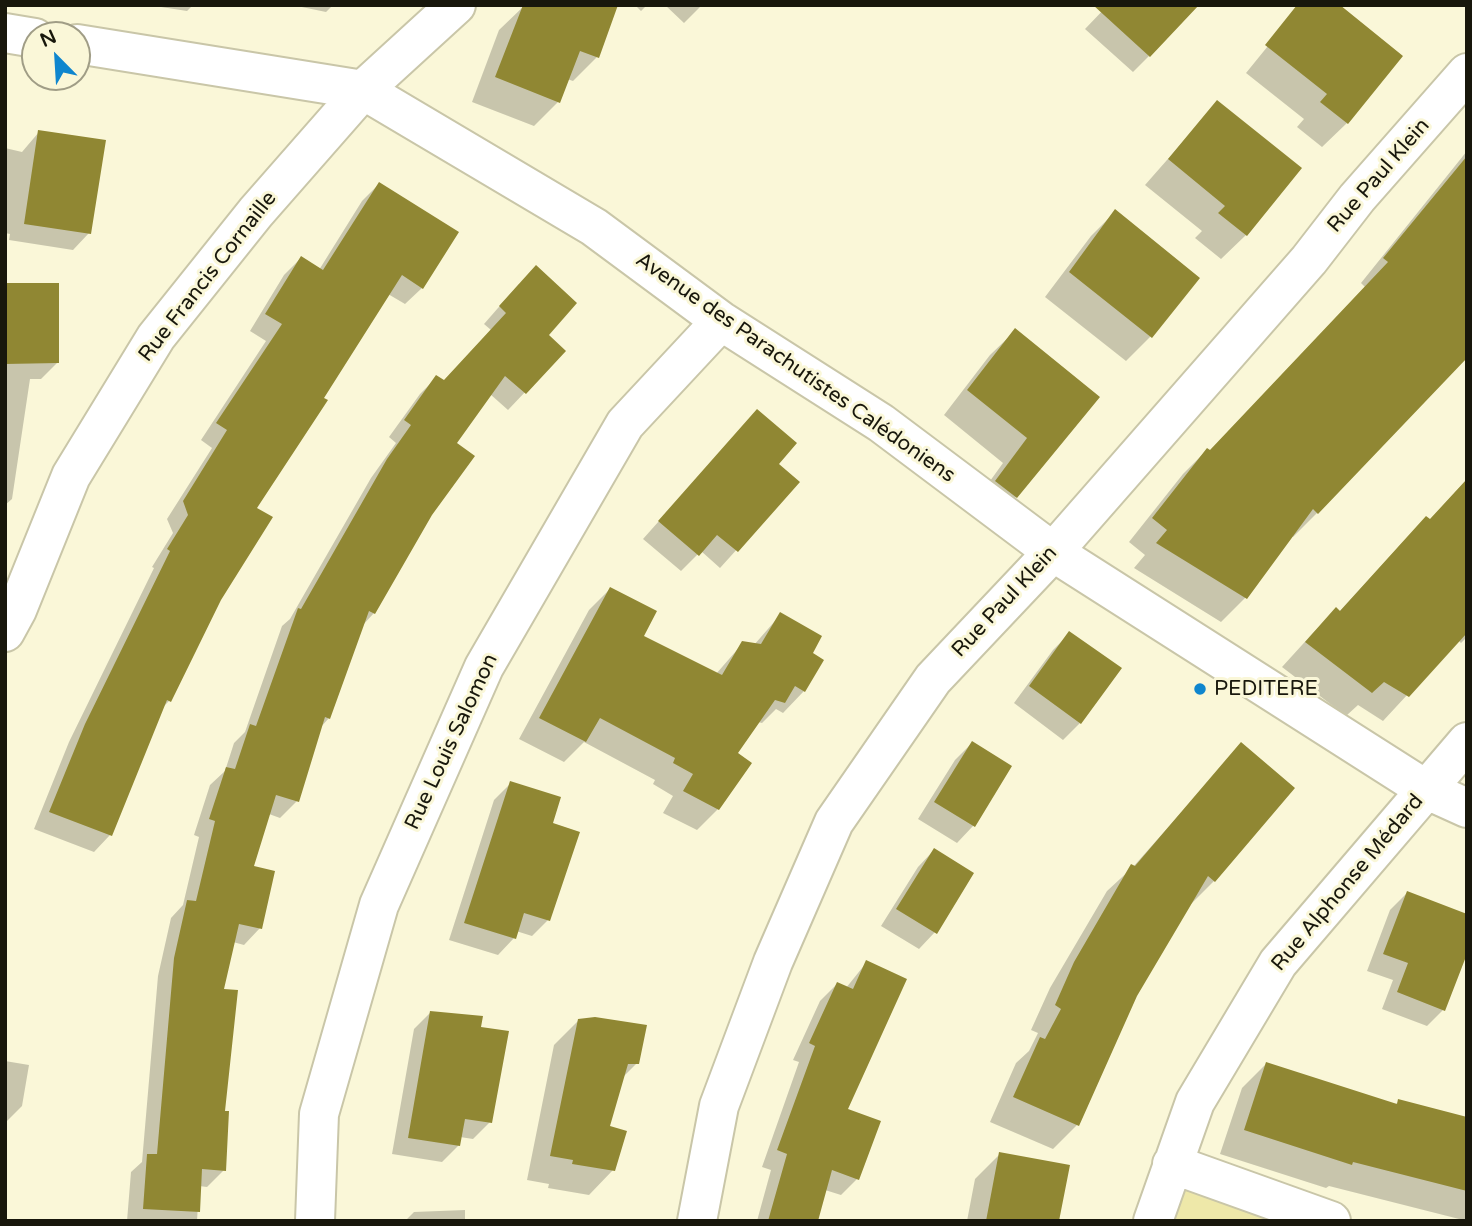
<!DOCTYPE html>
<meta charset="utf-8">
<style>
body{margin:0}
#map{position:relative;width:1472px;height:1226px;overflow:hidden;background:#faf7d8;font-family:"Varela Round",sans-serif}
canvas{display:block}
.frame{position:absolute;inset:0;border:7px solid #18170c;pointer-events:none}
.north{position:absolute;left:21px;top:21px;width:70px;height:70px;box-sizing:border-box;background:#faf7d8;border:2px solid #a09d86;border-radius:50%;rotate:336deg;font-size:19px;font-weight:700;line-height:28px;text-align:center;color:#18170c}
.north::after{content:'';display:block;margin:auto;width:24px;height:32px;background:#0f86ce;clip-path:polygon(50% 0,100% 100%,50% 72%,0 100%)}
</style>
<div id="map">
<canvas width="1472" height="1226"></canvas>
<div class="frame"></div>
<div class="north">N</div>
</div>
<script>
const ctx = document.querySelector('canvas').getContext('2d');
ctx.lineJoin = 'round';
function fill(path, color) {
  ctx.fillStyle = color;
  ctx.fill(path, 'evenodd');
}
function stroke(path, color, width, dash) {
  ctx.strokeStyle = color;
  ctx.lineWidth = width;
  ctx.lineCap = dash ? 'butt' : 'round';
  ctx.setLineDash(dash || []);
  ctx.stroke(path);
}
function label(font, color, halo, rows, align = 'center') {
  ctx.font = font + ' "Varela Round",sans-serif';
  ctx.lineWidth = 6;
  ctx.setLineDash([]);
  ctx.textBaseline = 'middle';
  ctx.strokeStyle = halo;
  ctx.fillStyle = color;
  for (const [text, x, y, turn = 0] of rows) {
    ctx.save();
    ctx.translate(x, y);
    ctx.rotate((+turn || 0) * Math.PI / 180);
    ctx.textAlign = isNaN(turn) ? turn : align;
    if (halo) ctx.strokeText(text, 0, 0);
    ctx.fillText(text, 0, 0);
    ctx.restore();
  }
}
fill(new Path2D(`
 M1172,1164l159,57h-178z`), '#eee8a9');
fill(new Path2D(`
 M148,5h45l-6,6z
 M292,5h41l-7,7z
 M635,5h12l-6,6z
 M665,5h37l-18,18z
 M1108,5l41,51 -16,16 -48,-43z
 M524,6l73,51 -24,24 -6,-2 -9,23 -24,24 -62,-24 27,-72z
 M1294,14l53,109 -25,24 -25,-20 7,-8 -58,-46z
 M1218,102l82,66 -54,67 -25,24 -26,-21 7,-7 -57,-46z
 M39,132l50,101 -16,17 -64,-10 1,-6 -5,-1v-85l17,4z
 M1467,151v197l-150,165 -24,24 -2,-2 -46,63 -24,24 -87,-54 11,-13 -16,-13 54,-68 24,-24 2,2 156,-165 -4,-4z
 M379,184l43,104 -17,16 -17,-10 -133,214 -35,91 -51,102 -7,7 -52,127 -16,17 -60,-23 35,-87 85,-174 -2,-1 21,-34 -6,-14 45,-71 -11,-8 65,-99 -16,-10 34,-56 17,-17 18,12 43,-69z
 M1115,212l83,66 -48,59 -24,24 -81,-64 46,-61z
 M519,284l28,51 17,16 -56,59 -18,-16 -36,49 -23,71 -57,99 -12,13 -33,92 -9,10 -23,73 -17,17 -11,-4 -17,53 8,61 -16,17 -11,-3 -11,48 2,180 -17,17 -8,-1 -2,35h-70l4,-49 11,-10 16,-186 13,-58 12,-13 16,-68 -5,-2 16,-50 15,-14 9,-28 11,-11 37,-106 8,-7 81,-141 25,-35 -7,-6 31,-43 17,-17 6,5 48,-52 -7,-6z
 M5,285l53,77 -17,17h-11l-18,120 -7,6z
 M1015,331l82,66 -81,100 -25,24 -19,-15 31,-43 -59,-48 46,-60z
 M757,411l20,53 20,19 -77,85 -19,-17 -20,20 -38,-32z
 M1467,479v158l-6,6 -3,-3 -75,81 -25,-16 -12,11 -64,-49 30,-33 24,-24 3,2 63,-69 27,-22z
 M610,589l32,48 74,37 27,-31 11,2 27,-31 29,40 11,6 -17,31 -21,22 -7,-4 -14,14 -4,-1 -22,32 -18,55 -21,21 -34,-17 10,-17 -20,-12 2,-4 -71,-38 -20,20 -45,-23 70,-129z
 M1070,633l10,90 -17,17 -49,-37 39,-53z
 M972,743l38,23 -37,60 -16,17 -39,-24 37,-59z
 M1241,745l-27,136 -24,24 -55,91 -58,129 -24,24 -63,-27 26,-59 13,-12 9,-18 -7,-3 19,-42 57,-97 26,-24z
 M511,783l40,42 -3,95 -16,16 -16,-5 -2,7 -16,17 -49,-15 45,-140z
 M934,850l1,82 -16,17 -38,-23 37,-59z
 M1407,893l36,117 -16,16 -45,-17 11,-29 -26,-9 23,-61z
 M866,963l-21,147 12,69 -16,16 -16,-5 -9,31h-59l14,-51 -9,-3 37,-105 -6,-2 27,-59 17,-17 9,4z
 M431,1012l48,16 11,94 -17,17 -13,-2 -1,8 -17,17 -50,-8 22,-125z
 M579,1020l58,43 -15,15 -15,49 6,43 -24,25 -41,-7 1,-4 -22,-4 27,-135z
 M5,1061l24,4 -7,41 -17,17z
 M1266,1064l129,41 4,-4 68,18v102l-138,-35 -3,2 -106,-34 22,-66z
 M1000,1154l57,67h-90l8,-42z
 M465,1210v11h-60l9,-9z`), '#0003');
fill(new Path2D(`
 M523,5h95l-19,53 -19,-7 -20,52 -65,-26z
 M1093,5h106l-49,52z
 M1297,5h43l63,51 -55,68 -28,-22 7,-8 -62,-49z
 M1217,100l85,68 -55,68 -29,-23 7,-7 -57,-47z
 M38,130l68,10 -15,94 -67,-10z
 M1467,156v202l-149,156 -5,-5 -66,90 -91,-56 11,-13 -15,-12 55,-70 3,2 178,-188 -5,-4z
 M379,182l80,50 -36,57 -21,-14 -78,123 4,2 -71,108 16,9 -52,83 -50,102 -4,-2 -55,136 -63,-24 36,-88 85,-173 -3,-2 21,-34 -5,-14 44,-71 -11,-7 66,-99 -17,-10 36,-58 22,14z
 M1115,209l85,69 -48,60 -83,-66z
 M536,265l41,38 -28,32 17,16 -40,43 -21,-18 -48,67 18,13 -43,59 -57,99 -6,-3 -39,108 -5,-2 -26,85 -23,-7 -22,71 21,5 -13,58 -23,-5 -15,65 14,1 -13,121h4l-3,60 -24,-2 -2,43 -57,-3 4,-55h10l17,-196 13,-58 9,1 19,-80 -6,-2 17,-52 9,2 15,-45 6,2 42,-118 3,1 86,-150 24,-34 -7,-5 32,-45 8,5 62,-67 -7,-7z
 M5,283h54v80l-54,1z
 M1015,328l85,69 -83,101 -22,-17 32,-43 -60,-48z
 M757,409l40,34 -18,21 21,18 -62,70 -21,-17 -18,21 -41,-35z
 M1467,479v154l-58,64 -25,-15 -12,11 -67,-51 31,-35 4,4 86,-95 4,3z
 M610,587l47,24 -13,25 78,39 20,-34 19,3 19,-32 42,24 -9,17 11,7 -19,32 -10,-6 -10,17 -10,-3 -37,53 14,10 -33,47 -36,-19 10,-17 -20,-11 2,-5 -75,-40 -14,24 -47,-24z
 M1069,631l53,37 -41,56 -52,-38z
 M972,741l40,25 -37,61 -41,-25z
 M1241,742l54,46 -80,94 -7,-6 -71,120 -58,130 -66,-29 27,-60 5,2 16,-30 -6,-4 19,-43 57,-98 4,2z
 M510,781l51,16 -8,26 27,9 -30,89 -26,-8 -8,26 -52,-16z
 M934,848l40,25 -37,61 -41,-25z
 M1407,891l60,23v40l-22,57 -48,-19 11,-29 -25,-9z
 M866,960l41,19 -59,130 33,12 -22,59 -27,-10 -14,51h-50l19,-67 -10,-4 38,-104 -6,-3 28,-61 16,7z
 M430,1011l53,5 -2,11 28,4 -17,92 -27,-4 -5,27 -52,-8z
 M595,1017l52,8 -8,39h-11l-18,62 17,5 -12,40 -43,-7 1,-4 -23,-4 28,-137z
 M1266,1062l131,42 1,-5 69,18v74l-114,-29 -1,3 -108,-35z
 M999,1152l71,13 -11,56h-73z`), '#908733');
const minor = new Path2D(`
 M5,33l30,5
 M77,44l286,46 231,137 127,94 160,102 172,129 372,237 42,19
 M5,632l12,-22 54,-134 85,-139 100,-125 107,-122 93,-85
 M1172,1164l159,57
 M315,1221l4,-107 60,-209 105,-238 141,-243 96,-103
 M697,1221l22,-115 54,-144 61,-140 99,-143 120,-127 256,-292 48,-62 110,-125
 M1153,1221l42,-119 83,-139 189,-221`);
stroke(minor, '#c9c6a8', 42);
stroke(minor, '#fff', 38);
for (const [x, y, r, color] of [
 [1200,689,7,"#0f86ce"]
]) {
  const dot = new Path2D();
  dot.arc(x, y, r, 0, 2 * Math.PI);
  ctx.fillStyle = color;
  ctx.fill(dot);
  stroke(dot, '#faf7d8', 2.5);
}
label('21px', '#18170c', '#faf7d8', [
 ["Rue Paul Klein",1379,176,-49],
 ["Rue Francis Cornaille",208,277,-52],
 ["Avenue des Parachutistes Calédoniens",795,368,35],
 ["Rue Paul Klein",1005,602,-47],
 ["Rue Louis Salomon",452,742,-65],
 ["Rue Alphonse Médard",1348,883,-50]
]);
label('21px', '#18170c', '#faf7d8', [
 ["PEDITERE",1214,689]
], 'left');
</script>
